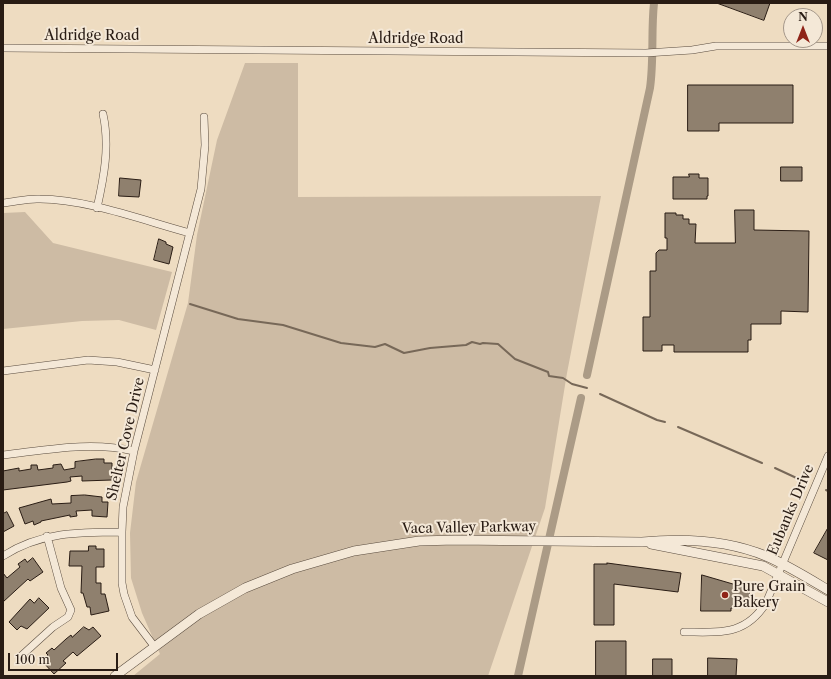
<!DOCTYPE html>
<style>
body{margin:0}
#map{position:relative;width:831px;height:679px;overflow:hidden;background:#eedcc1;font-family:"Libre Caslon Text",serif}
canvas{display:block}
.frame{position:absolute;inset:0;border:4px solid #291c14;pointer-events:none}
.north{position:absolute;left:783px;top:8px;width:40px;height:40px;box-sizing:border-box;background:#f4e8d7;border:1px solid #a39689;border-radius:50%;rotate:0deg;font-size:11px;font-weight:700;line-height:16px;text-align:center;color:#291c14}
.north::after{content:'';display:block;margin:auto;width:14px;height:18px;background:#8f2418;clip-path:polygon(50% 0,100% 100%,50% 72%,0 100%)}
.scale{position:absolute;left:8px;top:653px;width:110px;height:18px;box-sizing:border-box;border:2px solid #291c14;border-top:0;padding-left:5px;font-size:12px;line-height:14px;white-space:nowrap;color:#291c14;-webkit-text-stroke:3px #f4e8d7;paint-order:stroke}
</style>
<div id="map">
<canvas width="831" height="679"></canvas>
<div class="frame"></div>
<div class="north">N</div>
<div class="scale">100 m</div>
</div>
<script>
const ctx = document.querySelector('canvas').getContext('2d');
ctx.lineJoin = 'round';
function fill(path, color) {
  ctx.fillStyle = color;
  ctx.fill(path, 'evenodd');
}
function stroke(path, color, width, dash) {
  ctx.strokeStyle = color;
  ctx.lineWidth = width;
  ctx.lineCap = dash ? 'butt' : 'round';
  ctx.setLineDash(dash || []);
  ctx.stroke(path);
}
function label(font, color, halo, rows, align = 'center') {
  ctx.font = font + ' "Libre Caslon Text",serif';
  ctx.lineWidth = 4;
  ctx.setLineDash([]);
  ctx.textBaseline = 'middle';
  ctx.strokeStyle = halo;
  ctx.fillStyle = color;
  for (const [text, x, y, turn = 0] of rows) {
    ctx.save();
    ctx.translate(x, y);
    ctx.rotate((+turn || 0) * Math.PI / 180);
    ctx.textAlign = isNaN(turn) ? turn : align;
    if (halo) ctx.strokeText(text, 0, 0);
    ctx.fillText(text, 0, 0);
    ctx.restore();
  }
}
fill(new Path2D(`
 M245,63h53v134l303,-1 -34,177 -22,135 -57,168h-355l27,-22 -18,-41 -11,-35 -1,-45 6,-51 52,-179 9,-68 20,-95z
 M25,212l28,31 119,29 -16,58 -37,-10 -37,1 -79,8v-116z`), '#cdbba4');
stroke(new Path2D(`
 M190,304l48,15 45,6 58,18 34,4 10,-3 19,9 26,-5 36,-3 6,-3 8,2 3,-1 15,1 17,15 33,13 1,4 14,2 9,6 15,4
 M600,394l57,26 8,2
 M678,427l84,36
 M775,468l28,13
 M826,490l2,1`), '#776858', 2);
stroke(new Path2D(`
 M587,375l63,-287c4,-28 1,-57 4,-85
 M518,676l63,-278`), '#ab9b86', 8);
const building = new Path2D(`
 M717,3h53l-6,17z
 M688,85h105v38h-74v8h-31z
 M781,167h21v14h-21z
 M689,174h10v4h9v18h-1v3h-34v-22h16z
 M120,178l21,2 -2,17 -20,-1z
 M735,210h19v20l55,1 -1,81 -27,-1v13h-30v16h-3v12h-74v-7h-12v6h-19v-34h7v-46h6v-18l3,-3h8v-12h-2v-25h11v2h7v4h6v5h7l-1,19h40z
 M159,239l7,3v2l7,3 -4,17 -15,-4z
 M96,459h8v4h8v17l-30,1v-5l-12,1 1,4 -4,1 -64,8v-19l16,-3v3l12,-2v-4h6l1,5 15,-2v-3l8,-1 3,6 11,-2v-6z
 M85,495l17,2v5h6l-1,15 -15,-1v-6l-16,1 1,5 -7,1v-2l-29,6v1l-7,3 -1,-4 -8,3 -6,-16 32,-9 1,5 19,-1v-7z
 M7,512l7,14 -11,6v-18z
 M828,528v32l-14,-7z
 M89,546h7v3h8v18h-8v16h5v11h4l4,17 -18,4 -1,-8h-3l-4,-14h-2l1,-27h-13l1,-15h18z
 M33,558l10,14 -13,9 -2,-2 -25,23v-29l4,5 13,-11 -2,-3 7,-5 2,3z
 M607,563l74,10 -3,19 -64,-8v41h-20v-61h13z
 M702,575l48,14 -1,9 -13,10h-5v3h-30z
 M39,598l10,10 -22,21 -6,-3 -4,4 -8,-8 21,-23 4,4z
 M84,627l5,3 4,-3 8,9 -24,20 -4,-4 -10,9 3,2 -12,11 -12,-13 6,-6 -2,-2 6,-5 2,2 12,-11 5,-4 1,2z
 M596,641h30v35h-30z
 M708,658l29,1 -1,17h-28z
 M653,659h19v17h-19z`);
fill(building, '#8f806e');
stroke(building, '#291c14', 1);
const minor = new Path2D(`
 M3,48l643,5 46,-3 24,-4h112
 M3,203c12,-1 25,-5 37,-4 47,0 105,22 150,34
 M97,208c7,-31 13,-62 6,-94
 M3,371l85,-11 29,2 38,8
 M3,455c44,-5 87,-14 131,-4
 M3,556c37,-24 76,-24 119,-24
 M684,632c36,0 61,4 82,-29l62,-147
 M154,646l-22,-29 -8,-23 -2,-11v-51l1,-25 11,-56 67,-262 4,-44 -1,-28
 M20,657l33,-30 15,-10 3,-7 -10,-22 -14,-52`);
const tertiary = new Path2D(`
 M651,544l112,22 65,36
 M115,676l84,-62 46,-26 47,-19 62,-18 65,-10 36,-1 187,2c41,-4 85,-2 124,14 21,9 42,22 62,34`);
stroke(minor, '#5a4c3f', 8);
stroke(tertiary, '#5a4c3f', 10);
stroke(minor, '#f4e8d7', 7);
stroke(tertiary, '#f4e8d7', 9);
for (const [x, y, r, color] of [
 [725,595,4,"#8f2418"]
]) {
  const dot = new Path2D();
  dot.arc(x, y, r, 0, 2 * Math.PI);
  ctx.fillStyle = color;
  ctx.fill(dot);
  stroke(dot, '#f4e8d7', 1.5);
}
label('14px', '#291c14', '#f4e8d7', [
 ["Aldridge Road",92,36],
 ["Aldridge Road",416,39],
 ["Shelter Cove Drive",126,439,-77],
 ["Eubanks Drive",791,510,-67],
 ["Vaca Valley Parkway",469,528,-1]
]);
label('14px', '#291c14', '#f4e8d7', [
 ["Pure Grain",733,587],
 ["Bakery",733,603]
], 'left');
</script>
